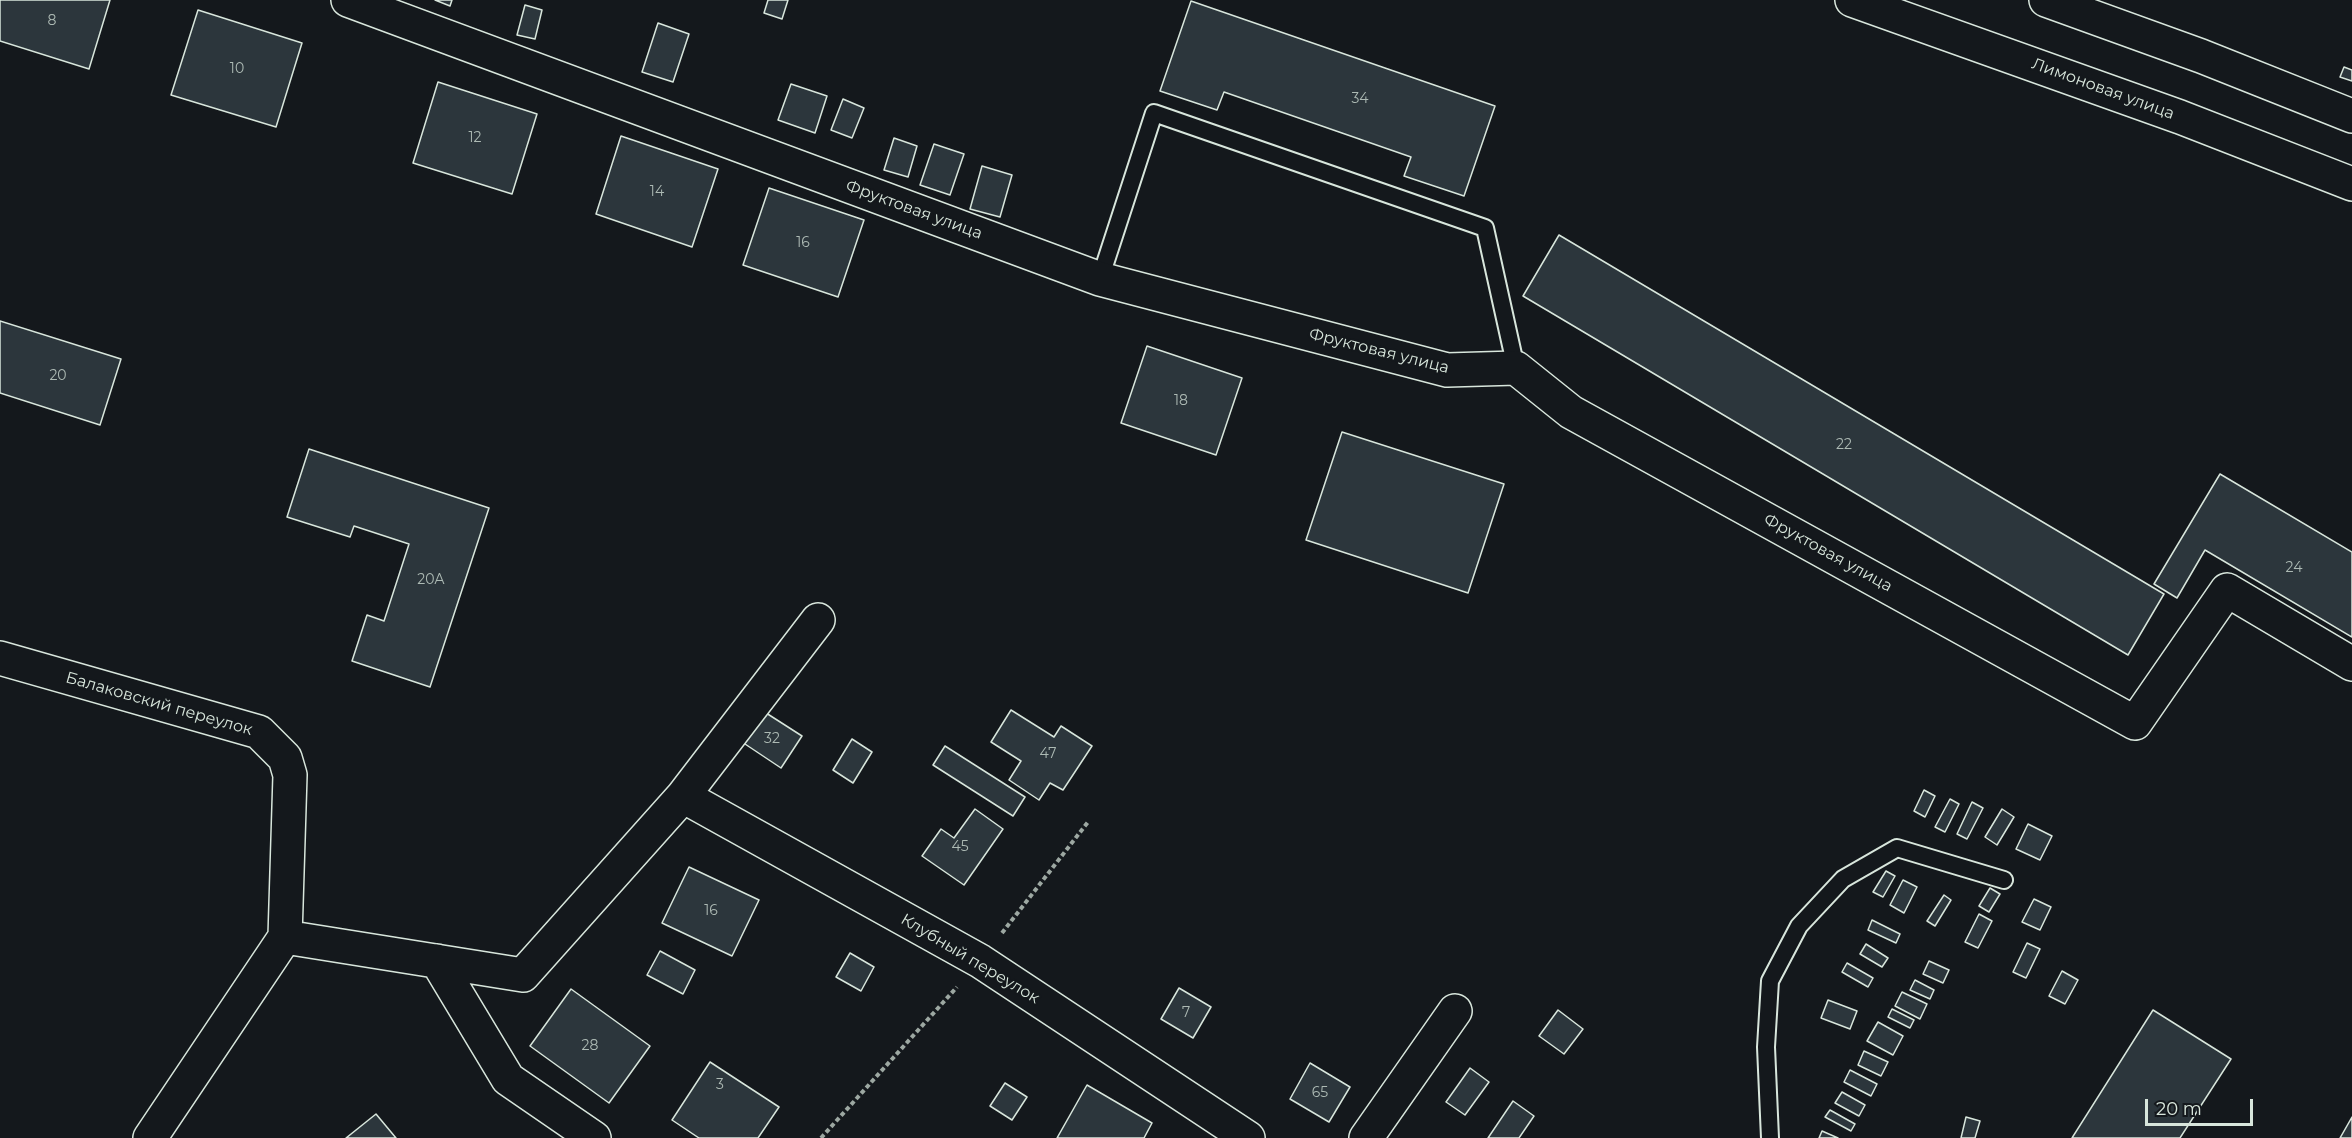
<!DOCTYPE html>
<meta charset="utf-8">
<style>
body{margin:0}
#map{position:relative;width:2352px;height:1138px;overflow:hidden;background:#14181c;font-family:Montserrat,sans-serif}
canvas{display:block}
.scale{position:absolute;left:2145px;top:1099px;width:108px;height:27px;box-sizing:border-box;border:3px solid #d8e6dc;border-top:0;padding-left:8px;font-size:18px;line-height:21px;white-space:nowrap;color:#d8e6dc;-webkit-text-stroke:4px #14181c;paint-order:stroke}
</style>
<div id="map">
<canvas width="2352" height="1138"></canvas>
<div class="scale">20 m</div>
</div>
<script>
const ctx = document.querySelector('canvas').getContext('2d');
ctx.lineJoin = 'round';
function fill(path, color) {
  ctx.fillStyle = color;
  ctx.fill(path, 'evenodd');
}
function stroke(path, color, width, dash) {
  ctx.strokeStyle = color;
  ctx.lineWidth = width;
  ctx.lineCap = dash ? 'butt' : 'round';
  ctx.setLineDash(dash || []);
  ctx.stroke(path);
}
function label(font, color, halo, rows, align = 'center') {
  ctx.font = font + ' Montserrat,sans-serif';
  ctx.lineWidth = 4.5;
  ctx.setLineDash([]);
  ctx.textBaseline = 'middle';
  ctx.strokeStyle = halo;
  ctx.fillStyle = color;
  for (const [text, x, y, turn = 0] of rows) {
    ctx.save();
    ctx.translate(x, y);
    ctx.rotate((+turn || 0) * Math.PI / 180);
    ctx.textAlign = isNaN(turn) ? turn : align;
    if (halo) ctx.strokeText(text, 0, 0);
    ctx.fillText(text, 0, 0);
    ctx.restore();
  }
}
const building = new Path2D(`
 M0,0h110l-21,69 -89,-28z
 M435,0h17l-2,6z
 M768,0h20l-6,19 -18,-6z
 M1191,1l304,105 -31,90 -60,-20 7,-19 -187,-65 -7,18 -57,-19z
 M525,5l17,5 -7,29 -18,-4z
 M198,10l104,33 -26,84 -105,-32z
 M658,23l31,11 -16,48 -31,-10z
 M2344,67l8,3v11l-12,-4z
 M438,82l99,32 -25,80 -99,-31z
 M791,84l36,12 -12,37 -37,-13z
 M843,99l21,9 -12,30 -21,-8z
 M621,136l97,33 -26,78 -96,-33z
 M894,138l23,8 -9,31 -24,-7z
 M934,144l30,10 -14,41 -30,-10z
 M982,166l30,9 -12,42 -30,-8z
 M769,188l95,32 -26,77 -95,-32z
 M1559,235l605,359 -36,61 -605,-359z
 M0,321l121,38 -21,66 -100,-32z
 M1147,346l95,32 -26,77 -95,-32z
 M1342,432l162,52 -36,109 -162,-53z
 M309,449l180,59 -59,179 -78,-26 15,-46 17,6 25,-77 -55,-18 -4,11 -63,-20z
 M2220,474l132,78v85l-147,-87 -28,48 -23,-14z
 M1011,710l43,27 7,-11 31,20 -29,44 -13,-7 -11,17 -30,-20 12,-19 -30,-19z
 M763,711l39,25 -21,32 -39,-26z
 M852,739l20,13 -19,31 -20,-13z
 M945,746l80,51 -12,19 -80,-51z
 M1924,790l11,6 -10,21 -11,-6z
 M1950,799l9,5 -14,28 -10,-5z
 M1972,802l11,6 -16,31 -10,-5z
 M975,809l28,20 -39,56 -42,-29 19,-27 13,9z
 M2002,809l12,8 -17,28 -12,-8z
 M2028,824l24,12 -12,24 -24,-11z
 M689,867l70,33 -27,56 -70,-33z
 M1886,871l9,5 -12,21 -10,-5z
 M1903,880l14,7 -13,26 -14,-8z
 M1990,888l10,6 -11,18 -10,-6z
 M1944,895l7,5 -16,26 -8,-5z
 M2034,899l17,8 -11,23 -18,-8z
 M1979,914l13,7 -14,27 -13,-6z
 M1872,920l28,14 -4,9 -28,-13z
 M2027,943l13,6 -14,29 -13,-6z
 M1866,944l22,14 -6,9 -22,-13z
 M660,951l35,19 -12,24 -36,-19z
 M850,953l24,14 -13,24 -25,-14z
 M1929,961l20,9 -6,13 -20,-9z
 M1847,963l26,15 -5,9 -26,-15z
 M2062,971l16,9 -13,24 -16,-8z
 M1915,980l19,10 -4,9 -20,-9z
 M1179,988l32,19 -18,31 -32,-19z
 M571,989l79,57 -41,57 -79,-57z
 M1902,992l25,12 -7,15 -25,-13z
 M1828,1000l29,11 -7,18 -29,-11z
 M1892,1009l22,11 -4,8 -22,-11z
 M1558,1010l25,19 -19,25 -25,-18z
 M2153,1010l78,49 -51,79h-108z
 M1878,1022l25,14 -10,19 -26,-14z
 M1864,1051l24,11 -7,14 -23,-11z
 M710,1062l69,45 -21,31h-59l-27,-18z
 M1310,1063l40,24 -21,35 -39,-23z
 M1470,1068l19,14 -24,33 -19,-13z
 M1850,1070l27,14 -6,12 -27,-14z
 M1005,1083l22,14 -15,23 -22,-14z
 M1087,1085l65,38 -8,15h-87z
 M1842,1092l23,13 -6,11 -24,-13z
 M1513,1101l21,15 -15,22h-31z
 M1830,1110l25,14 -4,7 -26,-14z
 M376,1114l20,24h-50z
 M1966,1117l14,4 -5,17h-14z
 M2352,1117v21h-12z
 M1822,1131l16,7h-19z`);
fill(building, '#2c363c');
stroke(building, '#d8e6dc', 1.5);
const service = new Path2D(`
 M1100,279l54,-166 331,115 31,140
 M1770,1138l-4,-91 4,-66 29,-55 44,-47 54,-31 107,32`);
const minor = new Path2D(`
 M348,0l752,279 347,91 69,-2 55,44 564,311 92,-133 125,74
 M0,658l259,74 26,26 5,17 -5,162 -135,201
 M683,796l297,165 268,177
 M285,937l238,38 160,-179 135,-176
 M437,961l71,118 86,59
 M1366,1138l89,-127`);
const trunk = new Path2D(`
 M1852,0l328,117 172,67
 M2046,0l155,56 151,60`);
stroke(service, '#d8e6dc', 20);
stroke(minor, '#d8e6dc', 36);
stroke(trunk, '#d8e6dc', 36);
stroke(new Path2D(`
 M1002,933l86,-111
 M821,1138l136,-151`), '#9da8a2', 4, [4.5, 3]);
stroke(service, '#14181c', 16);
stroke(minor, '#14181c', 33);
stroke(trunk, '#14181c', 33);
label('14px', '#adbab4', null, [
 ["8",52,21],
 ["10",237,69],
 ["34",1360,99],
 ["12",475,138],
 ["14",657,192],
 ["16",803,243],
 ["20",58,376],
 ["18",1181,401],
 ["22",1844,445],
 ["24",2294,568],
 ["20А",431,580],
 ["32",772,739],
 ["47",1048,754],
 ["45",960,847],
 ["16",711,911],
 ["7",1186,1013],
 ["28",590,1046],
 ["3",720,1085],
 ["65",1320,1093]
]);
label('16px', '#d8e6dc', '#14181c', [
 ["Лимоновая улица",2103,89,20],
 ["Фруктовая улица",914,210,20],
 ["Фруктовая улица",1379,351,14],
 ["Фруктовая улица",1828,553,29],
 ["Балаковский переулок",159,704,16],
 ["Клубный переулок",970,959,31]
]);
</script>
